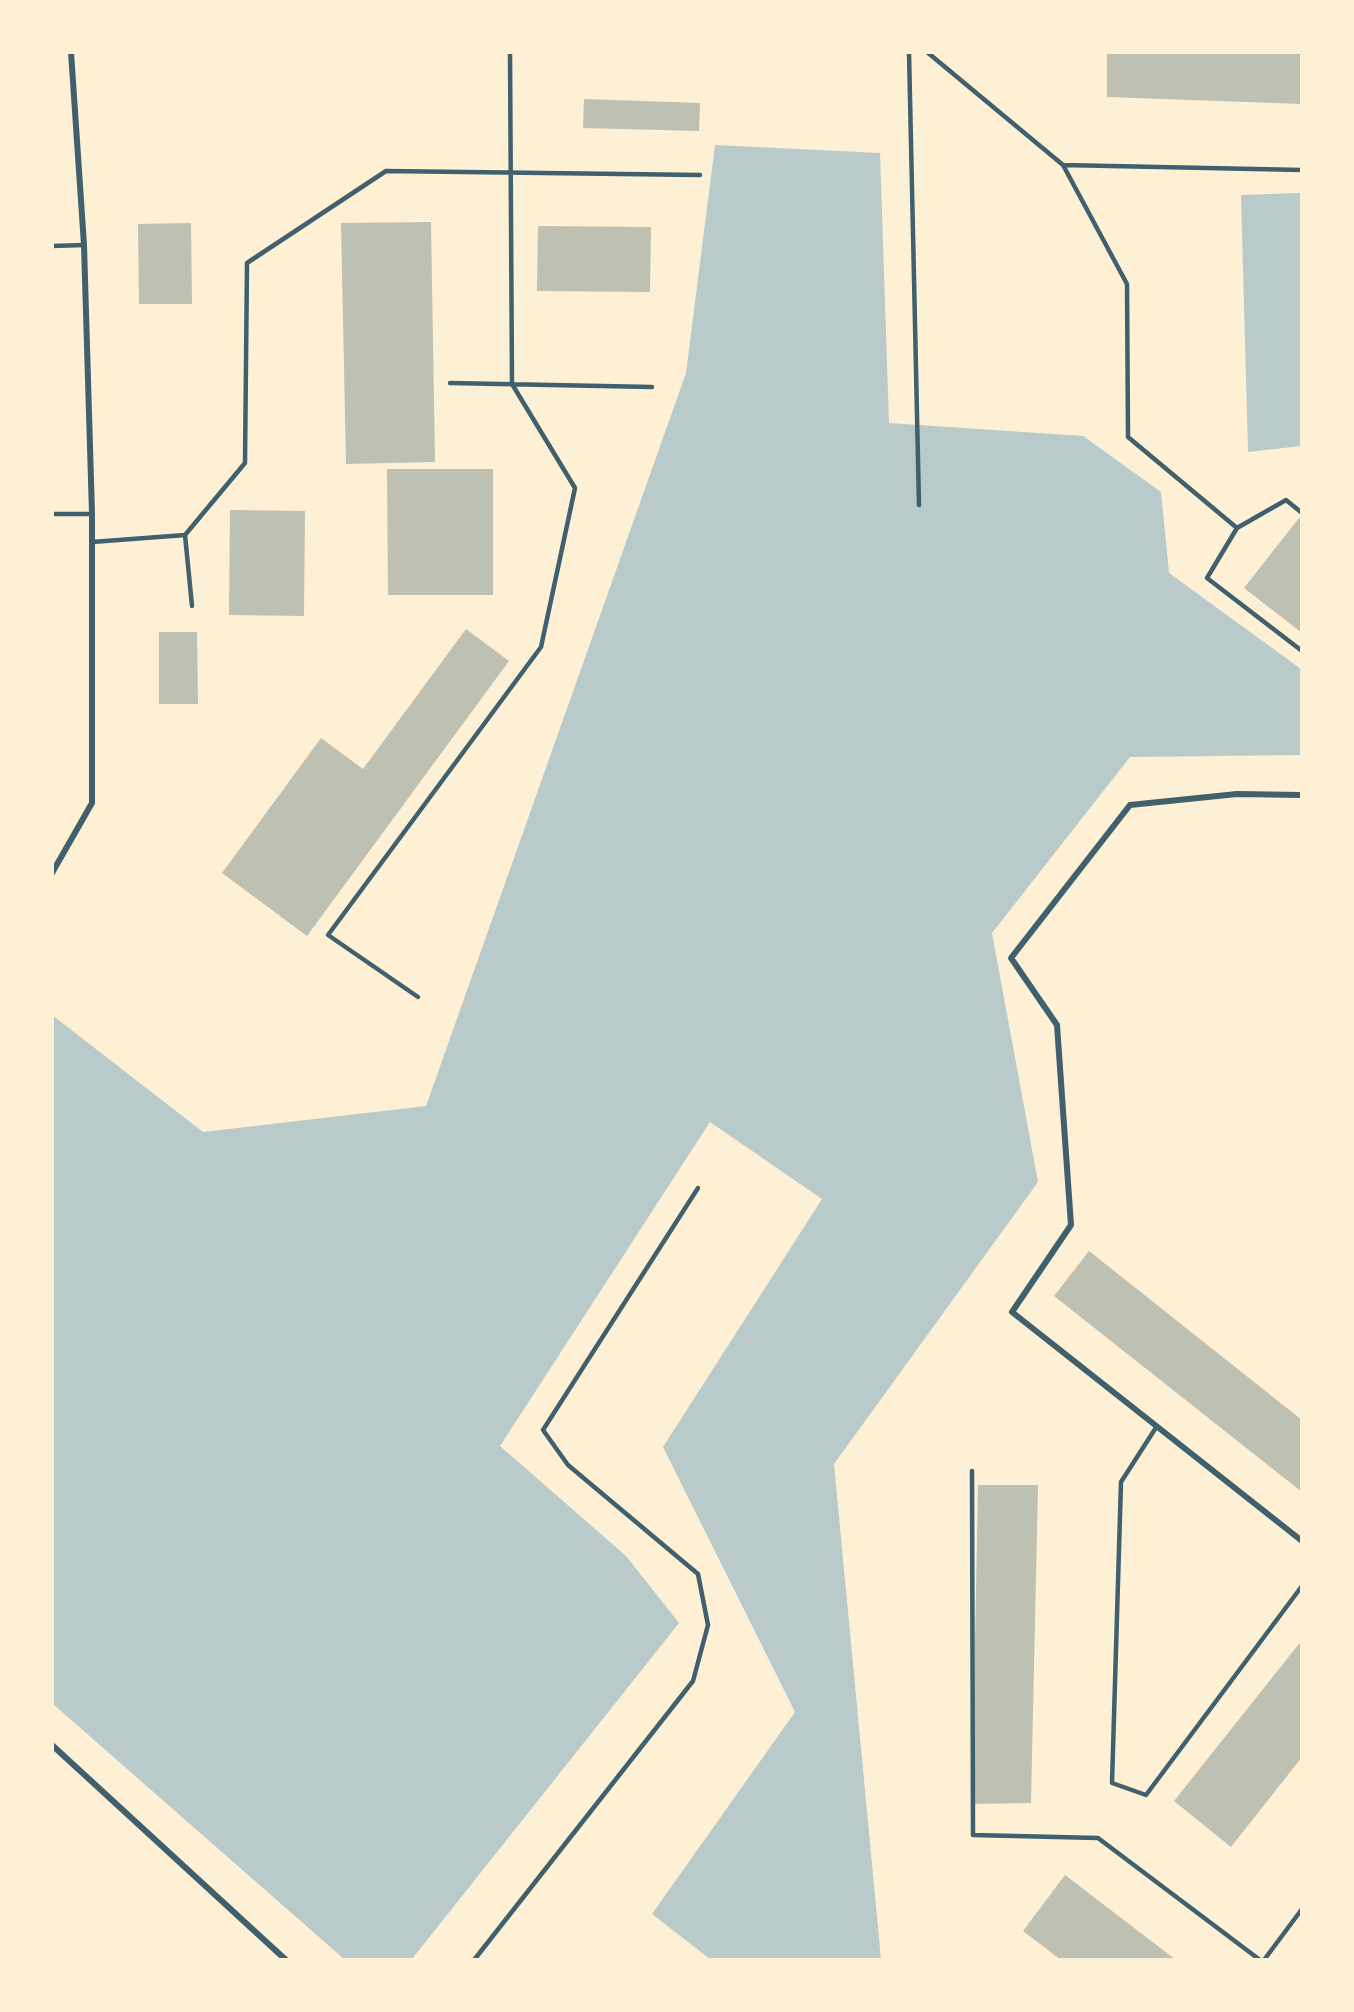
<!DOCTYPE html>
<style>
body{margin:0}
#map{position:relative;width:1354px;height:2012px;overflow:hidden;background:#fdf0d5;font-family:Barlow,sans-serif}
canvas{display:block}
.frame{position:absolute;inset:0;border:54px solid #fdf0d5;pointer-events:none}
</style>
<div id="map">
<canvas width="1354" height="2012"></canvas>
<div class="frame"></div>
</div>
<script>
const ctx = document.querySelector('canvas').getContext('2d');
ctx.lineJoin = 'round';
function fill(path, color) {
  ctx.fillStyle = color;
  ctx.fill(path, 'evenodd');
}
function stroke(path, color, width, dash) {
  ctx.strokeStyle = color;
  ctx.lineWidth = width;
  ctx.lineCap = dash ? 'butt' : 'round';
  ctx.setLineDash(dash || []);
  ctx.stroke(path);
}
fill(new Path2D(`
 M715,145l165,8 9,270 194,13 78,56 8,81 132,96v86l-171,2 -138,176 46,249 -204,282 47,495h-171l-58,-45 143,-202 -132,-265 159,-248 -112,-77 -210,324 126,110 53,67 -267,336h-68l-291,-255 -1,-689 151,117 223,-26 260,-733z
 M1301,193v253l-53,6 -7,-257z`), '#b9caca');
fill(new Path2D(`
 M1107,52h195v52l-195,-7z
 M584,99l116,4 -1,28 -116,-3z
 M431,222l4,240 -89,2 -5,-241z
 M191,223l1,81h-53l-1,-80z
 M538,226l113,1 -1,65 -113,-1z
 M387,469h106v126h-105z
 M230,510l75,1 -1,105 -75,-1z
 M1299,518l3,2v113l-58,-45z
 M466,629l43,32 -202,275 -85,-63 99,-135 42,31z
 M159,632h38l1,72h-39z
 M1089,1251l213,169v72l-248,-196z
 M978,1485h60l-7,318 -59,1z
 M1302,1640v117l-71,90 -57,-46z
 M1065,1875l111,85h-115l-38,-29z`), '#bec0b2');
stroke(new Path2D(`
 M909,52l10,453
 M927,52l136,113 239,5
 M1063,165l64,119 1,153 109,91 -30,50 95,73
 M52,246l32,-1
 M450,383l202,4
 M52,514h40
 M1237,528l49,-28 16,13
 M92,542l93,-7
 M192,606l-7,-71 60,-72 2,-200 139,-92 314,4
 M418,997l-90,-62 213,-288 34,-159 -63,-104 -2,-332
 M1157,1426l-36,56 -9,301 34,12 156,-209
 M972,1471l1,364 125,3 162,122
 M474,1960l219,-279 15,-56 -10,-51 -130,-109 -25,-35 155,-242
 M1264,1960l38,-51`), '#3f606c', 4.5);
stroke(new Path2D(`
 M1302,795l-65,-1 -107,11 -119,153 46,67 14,200 -59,87 290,229
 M52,873l40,-70v-289l-8,-269 -13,-193
 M52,1745l234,215`), '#3f606c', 6);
</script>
